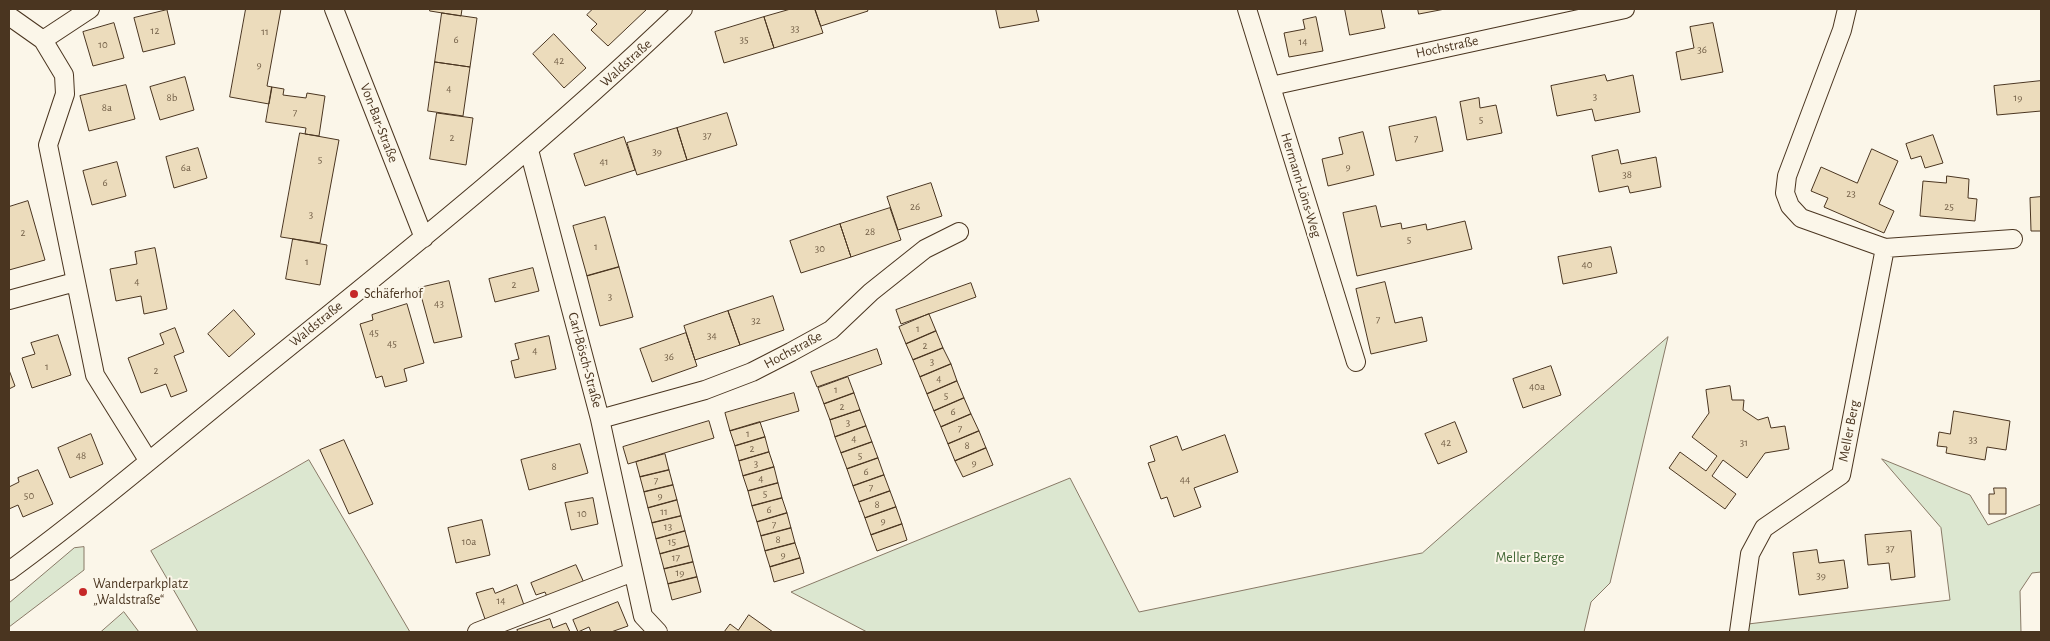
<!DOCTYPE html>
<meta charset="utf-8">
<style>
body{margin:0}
#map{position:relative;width:2050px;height:641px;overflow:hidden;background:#fbf6e9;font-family:"Alegreya Sans",sans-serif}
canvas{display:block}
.frame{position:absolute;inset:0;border:10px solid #4a3520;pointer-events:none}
</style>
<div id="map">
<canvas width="2050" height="641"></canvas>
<div class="frame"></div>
</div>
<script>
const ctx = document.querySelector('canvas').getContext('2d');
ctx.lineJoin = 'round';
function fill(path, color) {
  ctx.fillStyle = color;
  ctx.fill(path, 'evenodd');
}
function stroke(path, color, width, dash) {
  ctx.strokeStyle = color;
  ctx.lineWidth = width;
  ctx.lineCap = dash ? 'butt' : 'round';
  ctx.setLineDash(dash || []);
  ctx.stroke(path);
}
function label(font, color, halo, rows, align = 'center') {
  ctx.font = font + ' "Alegreya Sans",sans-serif';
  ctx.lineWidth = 4;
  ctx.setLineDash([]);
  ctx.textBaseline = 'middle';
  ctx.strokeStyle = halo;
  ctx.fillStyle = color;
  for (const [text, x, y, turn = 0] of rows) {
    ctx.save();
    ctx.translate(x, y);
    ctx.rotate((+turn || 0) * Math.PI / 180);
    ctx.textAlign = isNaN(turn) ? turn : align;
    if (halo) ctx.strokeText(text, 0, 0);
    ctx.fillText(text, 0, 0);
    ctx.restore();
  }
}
const green = new Path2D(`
 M1668,337l-58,246 -19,19 -7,30h-717l-76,-40 279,-114 69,134 283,-59z
 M1882,459l88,36 18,30 53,-21v68l-9,1 -12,18 1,41h-273v-8l202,-24 -9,-72z
 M309,460l101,172h-212l-47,-81z
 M84,547v23l-75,57v-24l65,-55z
 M124,612l15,20h-38z`);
fill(green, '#dce7d0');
stroke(green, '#887966', 1);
const building = new Path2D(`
 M246,9h35l-14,77 5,1 -3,17 -39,-7z
 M430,9h32l-1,7 -31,-5z
 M593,9h54l-39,37 -17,-16 6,-6 -10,-9z
 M791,9h24l8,24 -49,15 -10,-31z
 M815,9h52l1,2 -47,15z
 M996,9h40l3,12 -39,7z
 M1345,9h36l4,19 -35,7z
 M1418,9h27l-26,5z
 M167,10l8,34 -32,8 -9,-34z
 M442,13l35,5 -7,49 -35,-5z
 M764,17l10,31 -50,15 -9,-31z
 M1316,17l7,34 -34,6 -5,-24 21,-4 -2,-9z
 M114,23l10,35 -31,8 -10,-34z
 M1713,23l10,49 -42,8 -5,-28 18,-4 -4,-21z
 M554,34l32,34 -22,20 -31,-34z
 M435,62l35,5 -7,49 -35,-5z
 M1605,75l2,6 26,-6 7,37 -45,9 -3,-12 -35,7 -6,-30z
 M185,77l9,33 -34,10 -10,-33z
 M2041,81v30l-44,4 -3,-29z
 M126,85l9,34 -46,12 -9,-35z
 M272,87l12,2 -1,6 23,3 1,-5 18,3 -6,40 -14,-2 1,-6 -40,-6z
 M1479,98l1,10 16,-3 6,28 -35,7 -7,-38z
 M437,113l36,5 -7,47 -36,-6z
 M727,113l10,32 -50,15 -10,-32z
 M1436,117l7,34 -47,10 -7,-34z
 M677,128l10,32 -50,15 -10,-32z
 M1363,132l11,43 -46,11 -6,-27 21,-5 -4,-16z
 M300,133l39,7 -19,103 -39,-6z
 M1933,135l10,28 -18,5 -4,-12 -10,3 -5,-15z
 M624,137l11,33 -50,16 -11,-32z
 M198,148l9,30 -33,10 -8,-31z
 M1872,149l26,12 -19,43 15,7 -10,22 -60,-26 4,-9 -17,-7 10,-24 36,16z
 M1618,150l3,14 35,-7 5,30 -31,6 -2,-7 -29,6 -7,-36z
 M117,162l9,34 -34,9 -9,-34z
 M1947,176l22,3 -1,19 9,1 -2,22 -55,-5 3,-35 23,2z
 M931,183l11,33 -44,14 -11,-33z
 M2041,197v34h-10l-1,-33z
 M28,201l17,59 -36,10v-63z
 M1376,206l5,21 20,-4 1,6 24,-5 1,6 38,-9 7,28 -115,27 -14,-63z
 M890,208l11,32 -50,17 -11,-33z
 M605,217l14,50 -32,9 -14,-50z
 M840,224l11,33 -50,16 -11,-32z
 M293,239l34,6 -7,40 -34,-6z
 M1611,247l6,26 -54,11 -5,-27z
 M155,248l12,61 -23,5 -3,-18 -25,5 -6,-32 27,-5 -2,-12z
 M619,267l14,50 -33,9 -13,-50z
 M533,268l6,23 -44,11 -6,-23z
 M449,281l13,56 -28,6 -15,-55z
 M1385,282l10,41 27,-6 5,24 -56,13 -15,-65z
 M971,283l5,14 -75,27 -5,-14z
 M773,296l11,34 -44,15 -12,-34z
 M407,304l17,59 -20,6 3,12 -22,6 -3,-11 -6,2 -16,-54 13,-4 -1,-5z
 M234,310l21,24 -26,23 -21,-23z
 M728,311l12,34 -45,15 -11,-34z
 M929,314l7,17 -30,13 -7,-17z
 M175,328l9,24 -10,4 13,35 -16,6 -5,-13 -25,9 -13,-35 36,-14 -4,-10z
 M936,331l7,17 -30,12 -7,-16z
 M686,333l11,33 -45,16 -12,-33z
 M58,335l13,40 -39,13 -10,-30 13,-4 -4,-11z
 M549,336l7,33 -41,9 -4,-17 8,-2 -4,-15z
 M943,348l8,16 -31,13 -7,-17z
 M877,349l5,15 -65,23 -6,-15z
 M951,364l6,17 -30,13 -7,-17z
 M1551,366l10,29 -38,13 -10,-29z
 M9,370l6,16 -6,3z
 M848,377l6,16 -30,11 -6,-16z
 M957,381l7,17 -30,13 -7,-17z
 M1730,386l2,14h12l-1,10 15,10 10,-3 3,11 14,-2 4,23 -24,4 -18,25 -24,-18 -11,16 24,18 -11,15 -56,-41 11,-16 26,19 11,-15 -25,-19 17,-24 -3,-23z
 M794,393l5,18 -69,20 -5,-18z
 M854,393l6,17 -30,10 -6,-16z
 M964,398l7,16 -30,13 -7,-16z
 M860,410l6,16 -31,11 -5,-17z
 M1954,411l56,10 -4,29 -19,-3 -2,13 -39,-7 1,-6 -10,-1 2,-14 11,2z
 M971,414l8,17 -31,13 -7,-17z
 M709,421l5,17 -86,26 -5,-17z
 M760,422l5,15 -30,9 -5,-15z
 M1455,422l12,30 -29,12 -13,-30z
 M866,426l6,16 -31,11 -6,-16z
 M979,431l7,17 -31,13 -7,-17z
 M91,434l12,30 -33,14 -12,-30z
 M1225,435l13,37 -44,16 7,19 -27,10 -7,-20 -6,2 -13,-36 7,-2 -5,-15 27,-10 5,14z
 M765,437l4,15 -30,9 -4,-15z
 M344,440l29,64 -24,10 -29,-64z
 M872,442l6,16 -31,11 -6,-16z
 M580,444l8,29 -59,17 -8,-30z
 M986,448l7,17 -30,12 -8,-16z
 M769,452l5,15 -31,9 -4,-15z
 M665,454l4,16 -29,7 -4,-15z
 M878,458l6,17 -31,11 -6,-17z
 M774,467l4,16 -30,8 -5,-15z
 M38,470l15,34 -30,13 -5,-12 -9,4v-22l10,-5 -1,-4z
 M669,470l4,15 -29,7 -4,-15z
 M884,475l6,16 -31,11 -6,-16z
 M778,483l4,15 -30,8 -4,-15z
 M673,485l4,15 -29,8 -4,-16z
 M1994,488h12v26h-17v-20h5z
 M890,491l6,16 -31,11 -6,-16z
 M593,498l5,26 -27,6 -6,-27z
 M782,498l5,15 -30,9 -5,-16z
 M677,500l4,16 -29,7 -4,-15z
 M896,507l6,17 -31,11 -6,-17z
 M787,513l4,15 -30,8 -4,-14z
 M681,516l4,15 -29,8 -4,-16z
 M482,520l8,35 -34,8 -8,-35z
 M902,524l5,16 -30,11 -6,-16z
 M791,528l4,15 -30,8 -4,-15z
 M685,531l4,15 -29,8 -4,-15z
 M1911,531l4,46 -24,3 -2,-17 -21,2 -3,-30z
 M795,543l5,15 -30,9 -5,-16z
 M689,546l4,16 -29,7 -4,-15z
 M1817,550l2,13 25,-3 4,28 -49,7 -6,-42z
 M800,558l4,15 -30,9 -4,-15z
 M693,562l4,15 -29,7 -4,-15z
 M576,565l9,20 -37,14 -3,-7 -9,3 -5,-12z
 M697,577l4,15 -29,8 -4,-16z
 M517,585l8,23 -39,14 -10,-29 17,-5 2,5z
 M618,602l10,24 -17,6h-20l-2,-5 -11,5 -5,-12z
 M749,615l24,17h-49l6,-8 8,6z
 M550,619l3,9 13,-5 4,9h-52l-1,-2z`);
fill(building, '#ecdcbc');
stroke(building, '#4a3520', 1);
const street = new Path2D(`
 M334,9l90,229
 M1247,9l109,353
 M9,16l34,24 21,35 1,19 -17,51 47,230 53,85
 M43,40l47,-31
 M1271,86l354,-77
 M529,150l71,269 43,197 15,16
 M1885,248l128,-9
 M9,300l66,-18
 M600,419l105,-29 47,-18 39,-20 40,-22 40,-38 54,-43 34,-17
 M9,571c91,-67 177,-141 265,-212 140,-113 280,-226 409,-350
 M477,632l156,-60
 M1739,632l11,-78 14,-26 77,-53 44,-227 -84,-30 -11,-12 -5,-13 2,-17 55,-146 5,-21`);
stroke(street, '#4a3520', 20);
stroke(street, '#fbf6e9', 18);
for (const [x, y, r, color] of [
 [354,294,5,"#c62828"],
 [83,592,5,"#c62828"]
]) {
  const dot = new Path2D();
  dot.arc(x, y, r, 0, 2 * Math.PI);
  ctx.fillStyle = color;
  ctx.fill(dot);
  stroke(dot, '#fbf6e9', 2);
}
label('11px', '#725f47', null, [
 ["33",795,29],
 ["12",155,31],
 ["11",265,32],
 ["6",456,40],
 ["35",744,40],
 ["14",1303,42],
 ["10",103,45],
 ["36",1702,50],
 ["42",559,61],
 ["9",259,65],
 ["4",449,89],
 ["3",1595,97],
 ["8b",172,98],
 ["19",2018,98],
 ["8a",107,108],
 ["7",295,113],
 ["5",1481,120],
 ["37",707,136],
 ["2",452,138],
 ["7",1416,139],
 ["39",657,152],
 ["5",320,160],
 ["41",604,162],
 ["9",1348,167],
 ["6a",186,168],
 ["38",1627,175],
 ["6",105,183],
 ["23",1851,194],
 ["26",915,207],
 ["25",1949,207],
 ["3",311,215],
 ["28",870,232],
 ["2",23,233],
 ["5",1409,240],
 ["1",596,247],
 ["30",820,249],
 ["1",307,262],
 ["40",1587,265],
 ["4",137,282],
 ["2",514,285],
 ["3",610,297],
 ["43",439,304],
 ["7",1378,320],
 ["32",756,321],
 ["1",918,329],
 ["45",374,333],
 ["34",712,336],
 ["45",392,344],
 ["2",925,346],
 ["4",535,351],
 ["36",669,357],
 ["3",932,362],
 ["1",47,367],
 ["2",156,371],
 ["4",939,379],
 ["40a",1537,387],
 ["1",836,390],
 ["5",946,396],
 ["2",842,407],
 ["6",953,412],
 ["3",848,423],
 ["7",960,429],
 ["1",748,434],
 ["4",854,439],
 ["33",1973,440],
 ["42",1446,443],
 ["31",1744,443],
 ["8",967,446],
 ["2",752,449],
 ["48",81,456],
 ["5",860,456],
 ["9",974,463],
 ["3",756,464],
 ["8",554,467],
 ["6",866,472],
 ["4",761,479],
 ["44",1185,480],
 ["7",656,481],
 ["7",871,488],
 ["5",765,494],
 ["50",29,496],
 ["9",660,496],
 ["8",877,505],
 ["6",769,510],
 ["11",664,512],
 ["10",582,514],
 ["9",883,521],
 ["7",774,525],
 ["13",668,527],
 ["8",778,540],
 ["10a",469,542],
 ["15",672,542],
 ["37",1890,549],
 ["9",783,555],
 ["17",676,558],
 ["19",680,573],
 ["39",1821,576],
 ["14",501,601]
]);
label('14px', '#4a3520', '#fbf6e9', [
 ["Hochstraße",1447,47,-12],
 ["Waldstraße",626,63,-42],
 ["Von-Bar-Straße",379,123,69],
 ["Hermann-Löns-Weg",1301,185,73],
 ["Waldstraße",316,324,-39],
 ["Hochstraße",793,350,-28],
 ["Carl-Bösch-Straße",585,360,75],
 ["Meller Berg",1849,431,-79]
]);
label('14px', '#4a3520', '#fbf6e9', [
 ["Schäferhof",364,294],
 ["Wanderparkplatz",93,584],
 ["„Waldstraße“",93,600]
], 'left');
label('14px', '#436837', '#fbf6e9', [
 ["Meller Berge",1530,558]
]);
</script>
